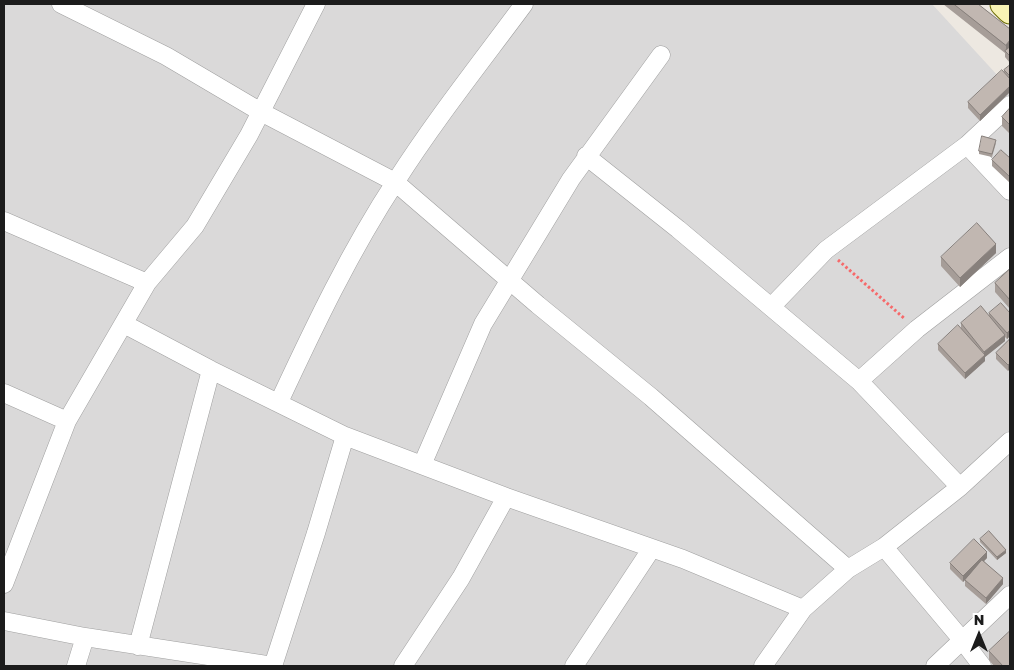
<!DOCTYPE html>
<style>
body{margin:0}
#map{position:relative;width:1014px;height:670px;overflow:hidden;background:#ede8e1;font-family:"Golos Text",sans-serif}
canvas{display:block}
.frame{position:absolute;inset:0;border:5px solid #1c1c1c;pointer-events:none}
.north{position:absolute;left:954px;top:610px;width:50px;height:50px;-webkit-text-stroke:4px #fff;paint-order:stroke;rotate:0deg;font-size:14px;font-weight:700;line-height:20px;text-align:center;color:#1c1c1c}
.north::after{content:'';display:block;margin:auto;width:18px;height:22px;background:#1c1c1c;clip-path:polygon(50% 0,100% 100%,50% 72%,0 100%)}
</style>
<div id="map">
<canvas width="1014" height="670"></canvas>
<div class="frame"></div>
<div class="north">N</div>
</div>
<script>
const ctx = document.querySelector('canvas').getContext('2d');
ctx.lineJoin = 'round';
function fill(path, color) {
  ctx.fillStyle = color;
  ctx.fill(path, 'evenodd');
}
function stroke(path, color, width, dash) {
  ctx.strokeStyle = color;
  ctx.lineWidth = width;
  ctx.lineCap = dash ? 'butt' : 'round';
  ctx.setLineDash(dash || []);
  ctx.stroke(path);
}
fill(new Path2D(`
 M4,4h928l78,85v577h-1006z`), '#dad9d9');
const street = new Path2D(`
 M61,4l105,52 95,56 134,70 143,123 113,92 197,172
 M967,145l43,46
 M586,156l92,73 181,152 101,106
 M4,221l143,62
 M772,306l54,-56 141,-105 43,-40
 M124,324l87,46 134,66 161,61 177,62 120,50
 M859,381l58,-52 93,-72
 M4,393l63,28
 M279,402c35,-75 71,-151 117,-221 39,-61 85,-119 128,-177
 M422,465l61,-141 88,-145 90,-124
 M884,547l79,94 19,25
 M4,584l63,-163 80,-138 48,-57 54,-91 67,-131
 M4,621l81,16 188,29
 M138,646l73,-276
 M76,666l9,-29
 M273,666l43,-133 29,-97
 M403,666l58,-88 45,-81
 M574,666l78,-118
 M763,666l40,-57 45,-40 36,-22 76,-60 50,-46
 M935,666l75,-71`);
const secondary = new Path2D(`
 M1003,4l7,7`);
stroke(street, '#a0a0a0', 19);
stroke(secondary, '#6e6e07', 27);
stroke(new Path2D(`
 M838,260l67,59`), '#f6696a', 3, [2.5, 2.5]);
stroke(street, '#fff', 18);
stroke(secondary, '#f8f3b5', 25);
fill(new Path2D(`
 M943,4h35l32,25v34l-5,-6v-4z
 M1010,65v27l-30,29 -12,-13v-6l36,-29v-3z
 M1010,108v26l-8,-8v-9z
 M996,143l-4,14 -13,-3v-3z
 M1010,158v25l-18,-17v-6z
 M996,253l-36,34 -19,-21v-9z
 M1010,269v40l-15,-17v-9z
 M989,313h21v23l-3,3 -2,-2v4l-20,16v4l-20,18 -27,-29v-6l23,-15v-6l28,-8z
 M1010,339l-2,32 -12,-12v-6z
 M980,539l26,14 -9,7 -17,-18z
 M987,558l-3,3 19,23 -17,20 -21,-18v-6l-2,2 -13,-13v-6z
 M989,651l21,15h-16l-5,-6z`), '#a69d98');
fill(new Path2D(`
 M1010,40v9l-4,3v-7z
 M1010,86v6l-30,29v-6z
 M996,244v9l-36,34v-9z
 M1010,330v6l-3,3v-6z
 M1005,335v6l-20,16v4l-20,18v-6l19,-17v-4z
 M1010,363v6l-2,2v-6z
 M1006,550v3l-9,7v-3z
 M987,552v6l-24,24v-6z
 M1003,578v6l-17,20v-6z`), '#87807c');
const building = new Path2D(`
 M954,4h24l32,25v11l-4,5z
 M1010,47v9l-5,-5z
 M1010,65v11l-6,-6z
 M1002,70l8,9v7l-30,29 -12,-13z
 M1010,108v17l-8,-8z
 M982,136l14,4 -4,14 -13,-3z
 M1001,150l9,8v19l-18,-17z
 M977,223l19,21 -36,34 -19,-21z
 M1010,269v31l-15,-17z
 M1001,303l9,10v17l-3,3 -18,-20z
 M981,306l24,29 -21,17 -23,-29z
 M958,325l27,30 -20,18 -27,-29z
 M1010,339v24l-2,2 -12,-12z
 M989,531l17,19 -9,7 -17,-18z
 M974,539l13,13 -24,24 -13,-13z
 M982,560l21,18 -17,20 -21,-18z
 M1010,631v34l-2,1h-5l-14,-15z`);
fill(building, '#c1b7b1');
stroke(building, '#87807c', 1);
</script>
